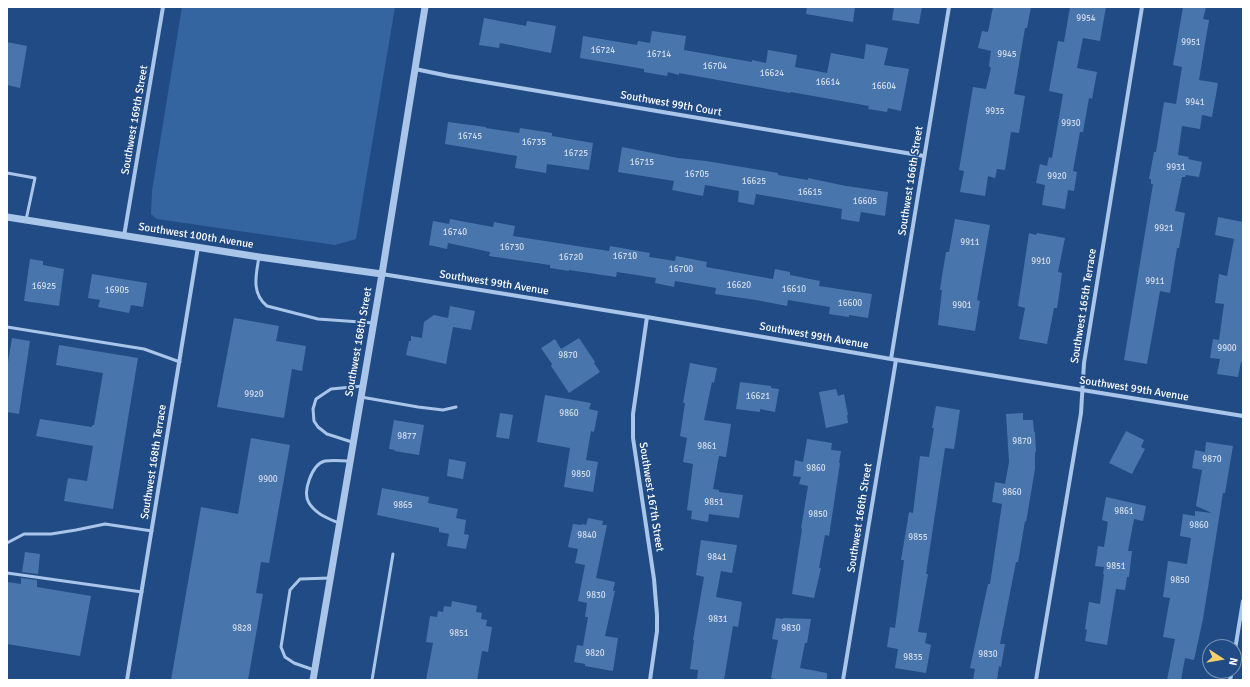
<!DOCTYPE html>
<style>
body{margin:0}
#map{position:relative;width:1250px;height:687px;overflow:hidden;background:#214b84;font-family:Signika,sans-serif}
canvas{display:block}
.frame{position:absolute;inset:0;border:8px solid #fff;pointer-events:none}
.north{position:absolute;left:1202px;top:639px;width:40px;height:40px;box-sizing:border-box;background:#214b84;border:1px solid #7a93b5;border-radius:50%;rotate:102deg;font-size:11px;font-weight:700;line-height:16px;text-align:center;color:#fff}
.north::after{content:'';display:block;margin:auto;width:14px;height:18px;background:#f6cf6a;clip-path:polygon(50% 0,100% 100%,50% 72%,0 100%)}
</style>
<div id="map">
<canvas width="1250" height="687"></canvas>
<div class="frame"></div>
<div class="north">N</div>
</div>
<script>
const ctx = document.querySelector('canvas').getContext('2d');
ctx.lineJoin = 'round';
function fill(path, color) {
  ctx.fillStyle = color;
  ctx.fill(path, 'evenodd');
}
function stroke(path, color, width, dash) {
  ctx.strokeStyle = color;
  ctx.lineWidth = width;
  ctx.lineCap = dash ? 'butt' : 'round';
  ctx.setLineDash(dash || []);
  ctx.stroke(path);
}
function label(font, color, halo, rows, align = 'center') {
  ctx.font = font + ' Signika,sans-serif';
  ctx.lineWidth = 3.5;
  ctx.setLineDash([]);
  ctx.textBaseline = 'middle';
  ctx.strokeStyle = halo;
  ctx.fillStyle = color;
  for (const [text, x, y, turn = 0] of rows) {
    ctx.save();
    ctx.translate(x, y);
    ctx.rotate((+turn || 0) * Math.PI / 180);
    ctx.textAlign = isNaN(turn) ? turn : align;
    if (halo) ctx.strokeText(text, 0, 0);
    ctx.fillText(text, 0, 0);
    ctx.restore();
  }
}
fill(new Path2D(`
 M182,7h213l-39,232 -21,6 -178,-26 -6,-5 1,-23z`), '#3465a1');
fill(new Path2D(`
 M807,7h48l-2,15 -47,-8z
 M894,7h28l-3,17 -27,-4z
 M993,7h38l-4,21h-2l-11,66 11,2 -6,37 -8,-1 -6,38 -8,-1 -2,9 -7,-2 -3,20 -25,-4 4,-21 -5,-1 14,-83 13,2 5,-21 -2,-2 2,-15 -13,-3 4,-17 6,1z
 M1070,7h36l-6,34 -17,-3 -6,30 20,4 -5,27 -3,-1 -6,34h-3l-7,39 4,1 -3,19 -6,-1 -3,19 -23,-4 3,-20 -9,-2 4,-19 7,2 2,-9 3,1 11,-64 -14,-3 9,-50 6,1z
 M1183,7h23l-3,12 6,1 -10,60 19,3 -6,34 -10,-2 -2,14 -18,-3 -4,29 11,2 -1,2 14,3 -3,15 -13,-2 -1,2h-3l-7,34 10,2 -6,35h-2l-7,45 -10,-2 -13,73 -23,-4 29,-176h-2v-5h-2l5,-27h2l8,-50 12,2 6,-37 -9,-2z
 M484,18l42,8 1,-5 29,5 -5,27 -51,-10 -1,5 -20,-3z
 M652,31l34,5 -2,14 68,12v-2l14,3 2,-13 29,5 -2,12 32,6 4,-20 33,6 2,-15 22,4 -4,17 25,4 -8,42 -13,-3 -1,4 -19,-3 1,-3 -78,-14 -1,1 -111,-20v2l-11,-3 -1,4 -23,-4v-3l-64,-11 3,-22 54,9 1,-4 12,2z
 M7,42l20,4 -7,42 -13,-3z
 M448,122l38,5v1l33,5 1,-5 32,5v3l41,7 -4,27 -42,-6 -1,9 -31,-5 2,-12 -72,-12z
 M622,147l56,11 28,3 72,12v2l30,5v-2l38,8 42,6 -3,24 -24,-4 -2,10 -18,-3 1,-10 -86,-15 -2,11 -16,-3 1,-11 -34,-6 -2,11 -31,-6 2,-9 -56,-9z
 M1218,217l25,5v141l-2,-1 -3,15 -21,-3 3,-15 -10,-1 3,-19 6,1 5,-36 -9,-1 4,-29 8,2 7,-37 -19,-4z
 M450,219l43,8 1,-5 21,4 -2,10 96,15 1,-5 40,7 -1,4 26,4 1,-5 31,6 -1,5 67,12 2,-10 15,3v3l30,6 -1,5 53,8 -4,24 -19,-3v2l-20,-3 1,-7 -42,-7 -1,6 -31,-6 -41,-6 1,-6 -41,-7 -1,6 -19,-4 1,-5 -39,-6 -1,5 -47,-7v1l-19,-3v-3l-61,-9 1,-4 -42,-9 -1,6 -18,-4 4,-24 16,3z
 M955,219l35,6 -13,75 3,1 -5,30 -37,-6 4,-35h-2l2,-14 4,-24h3z
 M1029,233l7,2 1,-2 28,5 -7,34 4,1 -3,22 -2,13h-3l-7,36 -28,-5 6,-31 -7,-2z
 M30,259l13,2v4l21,4 -5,37 -35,-5z
 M92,274l55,9 -4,24 -12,-2 -2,8 -31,-6 2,-7 -12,-2z
 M450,306l25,5 -4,19 -18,-3 -7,37 -40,-9 3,-14h2v-5l11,2 2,-16 10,-7 14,3z
 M234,318l45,8 -3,15 30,5 -4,25 -10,-2 -8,49 -67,-11z
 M12,338l18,3 -11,73 -12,-2v-44z
 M579,338l16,24 -1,1 6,9 -31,21 -18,-27 1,-2 -11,-16 14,-9 6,10z
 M59,345l79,13 -25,151 -49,-8 4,-23 19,3 6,-35 -57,-10 4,-17 52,8v-2h2l9,-52 -47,-8z
 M690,363l27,5 -3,15 -2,-1 -8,38 27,4 -5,33 -7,-1 -6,33 6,1v2l24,3 -4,23 -30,-4 -1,8 -17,-3 1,-8 -5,-1 6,-46 -10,-2 4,-24 -7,-2 5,-33h-2z
 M740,382l31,4v2l8,1 -4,23 -15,-3v3l-24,-3z
 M836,389l2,7 6,-2 4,21h-1l1,8 -22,5 -7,-36z
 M545,395l46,8 -2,6 9,2 -4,21 -3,-1 -5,29 12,2 -5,30 -29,-5 6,-39 -33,-6z
 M936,406l24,4 -6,39 -9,-1 -19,126h2l-10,58 9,1 -2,10 6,2 -5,28 -31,-5 3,-19 -11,-2 3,-20 5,1 9,-68h-3l8,-48 4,1 7,-57 9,1 5,-29h-2z
 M500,413l13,2 -4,24 -13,-2z
 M1023,413v7h10l1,12h1l1,20h-1v17l-9,53 -1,-1 -7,41h-2l-16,82h5l-4,23 -2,-1 -2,14h-24l2,-11 -5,-1 18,-84h2l12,-80 -10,-2 3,-20 10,2 4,-22 -3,-48z
 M394,420l30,5 -5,30 -25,-4 1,-1 -6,-1z
 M1126,431l18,9 -3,7 4,2 -13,25 -23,-11z
 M251,438l39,7 -21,118 -8,-1 -5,31 7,1 -15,86h-77l30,-173 37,7z
 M807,439l25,4 -1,7 10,1 -2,12h1l-11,73 -4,-1 -6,33h2l-7,30 -22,-4 10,-65 -1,-1 7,-42 -9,-2 2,-7 -8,-1 2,-16 8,2z
 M1206,442l27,4 -8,47h-2l-20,126 -9,41 -9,-2 -4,22h-14l8,-41 -12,-2 7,-39 -7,-1 5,-36 19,3 4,-26 -11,-2 3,-22 12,2v-5l17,2 -16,-7 6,-36 -10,-2 3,-18 10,2z
 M449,459l17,3 -3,17 -16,-3z
 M382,488l47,9 -1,6 30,6 -2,9 10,2 -2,14 5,1 -3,14 -19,-3 2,-12 -10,-2v-4l-62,-13z
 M1106,497l40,9 -3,15 -9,-2 -6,32h4l-3,26h-2l-2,13 -9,-1 -9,56 -22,-4 2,-11 -2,-1 4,-27 11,2 4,-30h-1l1,-7 -9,-1 3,-20 6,1 4,-25 -6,-2z
 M588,518l15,3 -1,4h5l-11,53 19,4 -2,9h2l-10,45 13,2 -5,33 -28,-5v-2l-11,-2 3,-17 6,1 5,-29h-3l2,-14 -9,-2 7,-36 -10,-2 3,-14 -10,-2 5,-23 8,1 1,-1 4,1z
 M701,540l36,5 -5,28 -11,-2 -5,26 26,5 -4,25 -5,-1 -9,54h-27l1,-10 -8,-1 4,-29h-1l11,-63 -8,-2z
 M25,552l15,2 -2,20 -16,-2z
 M21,578l16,2v7l54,9 -11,60 -73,-12v-62l14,2z
 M452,601l25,5 -1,6 6,1 -1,6 6,1 -1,6 6,1 -4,25 -6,-1 -5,29h-51l7,-37 -7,-1 4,-26 7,1 1,-6 5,1 1,-6 7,1z
 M776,618l7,1v-1l28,1 -4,24h-2l-5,25 27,5v7h-48l-8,-2 7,-38 -6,-1z`), '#4975ad');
stroke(new Path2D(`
 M7,173l28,5 -9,42
 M259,257c-3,18 -8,36 8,49l51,13 56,4
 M7,327l137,22 36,13
 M361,397l57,10 25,3 13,-3
 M352,442l-25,-8 -9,-7 -4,-6 -1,-12 3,-10 15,-10 32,-3
 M339,523c-12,-5 -23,-9 -30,-20 -7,-11 3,-39 16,-42 8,-1 17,0 25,0
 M7,543l17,-9h27l25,-4 29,-6 47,7
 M7,573l135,19
 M314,670l-20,-7 -9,-6 -4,-10 9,-57 10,-11 30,-1
 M372,680l21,-126`), '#a9c5e9', 3);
stroke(new Path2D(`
 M415,69l34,7 475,80
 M124,236l39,-229
 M382,274l265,43 244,42 352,57
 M647,317l-14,97v24l21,141 3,36v16l-7,49
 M891,359l58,-352
 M1234,656l9,-55
 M127,680l71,-433
 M843,680l53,-320
 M1036,680l45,-267 3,-50 58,-356
 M1230,680l2,-9`), '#a9c5e9', 4);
stroke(new Path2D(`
 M7,217l252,40 123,17
 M313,680l69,-406 43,-267`), '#a9c5e9', 7);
label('9px', '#d2dcea', null, [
 ["9954",1086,19],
 ["9951",1191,43],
 ["16724",603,51],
 ["16714",659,55],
 ["9945",1007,55],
 ["16704",715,67],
 ["16624",772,74],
 ["16614",828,83],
 ["16604",884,87],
 ["9941",1195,103],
 ["9935",995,112],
 ["9930",1071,124],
 ["16745",470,137],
 ["16735",534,143],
 ["16725",576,154],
 ["16715",642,163],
 ["9931",1176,168],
 ["16705",697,175],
 ["9920",1057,177],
 ["16625",754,182],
 ["16615",810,193],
 ["16605",865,202],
 ["9921",1164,229],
 ["16740",455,233],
 ["9911",970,243],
 ["16730",512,248],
 ["16710",625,257],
 ["16720",571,258],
 ["9910",1041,262],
 ["16700",681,270],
 ["9911",1155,282],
 ["16620",739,286],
 ["16925",44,287],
 ["16610",794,290],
 ["16905",117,291],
 ["16600",850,304],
 ["9901",962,306],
 ["9900",1227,349],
 ["9870",568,356],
 ["9920",254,395],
 ["16621",758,397],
 ["9860",569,414],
 ["9877",407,437],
 ["9870",1022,442],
 ["9861",707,447],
 ["9870",1212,460],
 ["9860",816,469],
 ["9850",581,475],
 ["9900",268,480],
 ["9860",1012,493],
 ["9851",714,503],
 ["9865",403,506],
 ["9861",1124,512],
 ["9850",818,515],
 ["9860",1199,526],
 ["9840",587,536],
 ["9855",918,538],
 ["9841",717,558],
 ["9851",1116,567],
 ["9850",1180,581],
 ["9830",596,596],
 ["9831",718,620],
 ["9828",242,629],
 ["9830",791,629],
 ["9851",459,634],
 ["9820",595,654],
 ["9830",988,655],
 ["9835",913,658]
]);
label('11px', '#fff', '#214b84', [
 ["Southwest 99th Court",671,104,10],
 ["Southwest 169th Street",135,120,-80],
 ["Southwest 166th Street",911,181,-81],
 ["Southwest 100th Avenue",196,236,9],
 ["Southwest 99th Avenue",494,283,9],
 ["Southwest 165th Terrace",1084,306,-81],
 ["Southwest 99th Avenue",814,336,10],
 ["Southwest 168th Street",359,342,-80],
 ["Southwest 99th Avenue",1134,389,9],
 ["Southwest 168th Terrace",154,462,-81],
 ["Southwest 167th Street",651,497,81],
 ["Southwest 166th Street",860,518,-81]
]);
</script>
